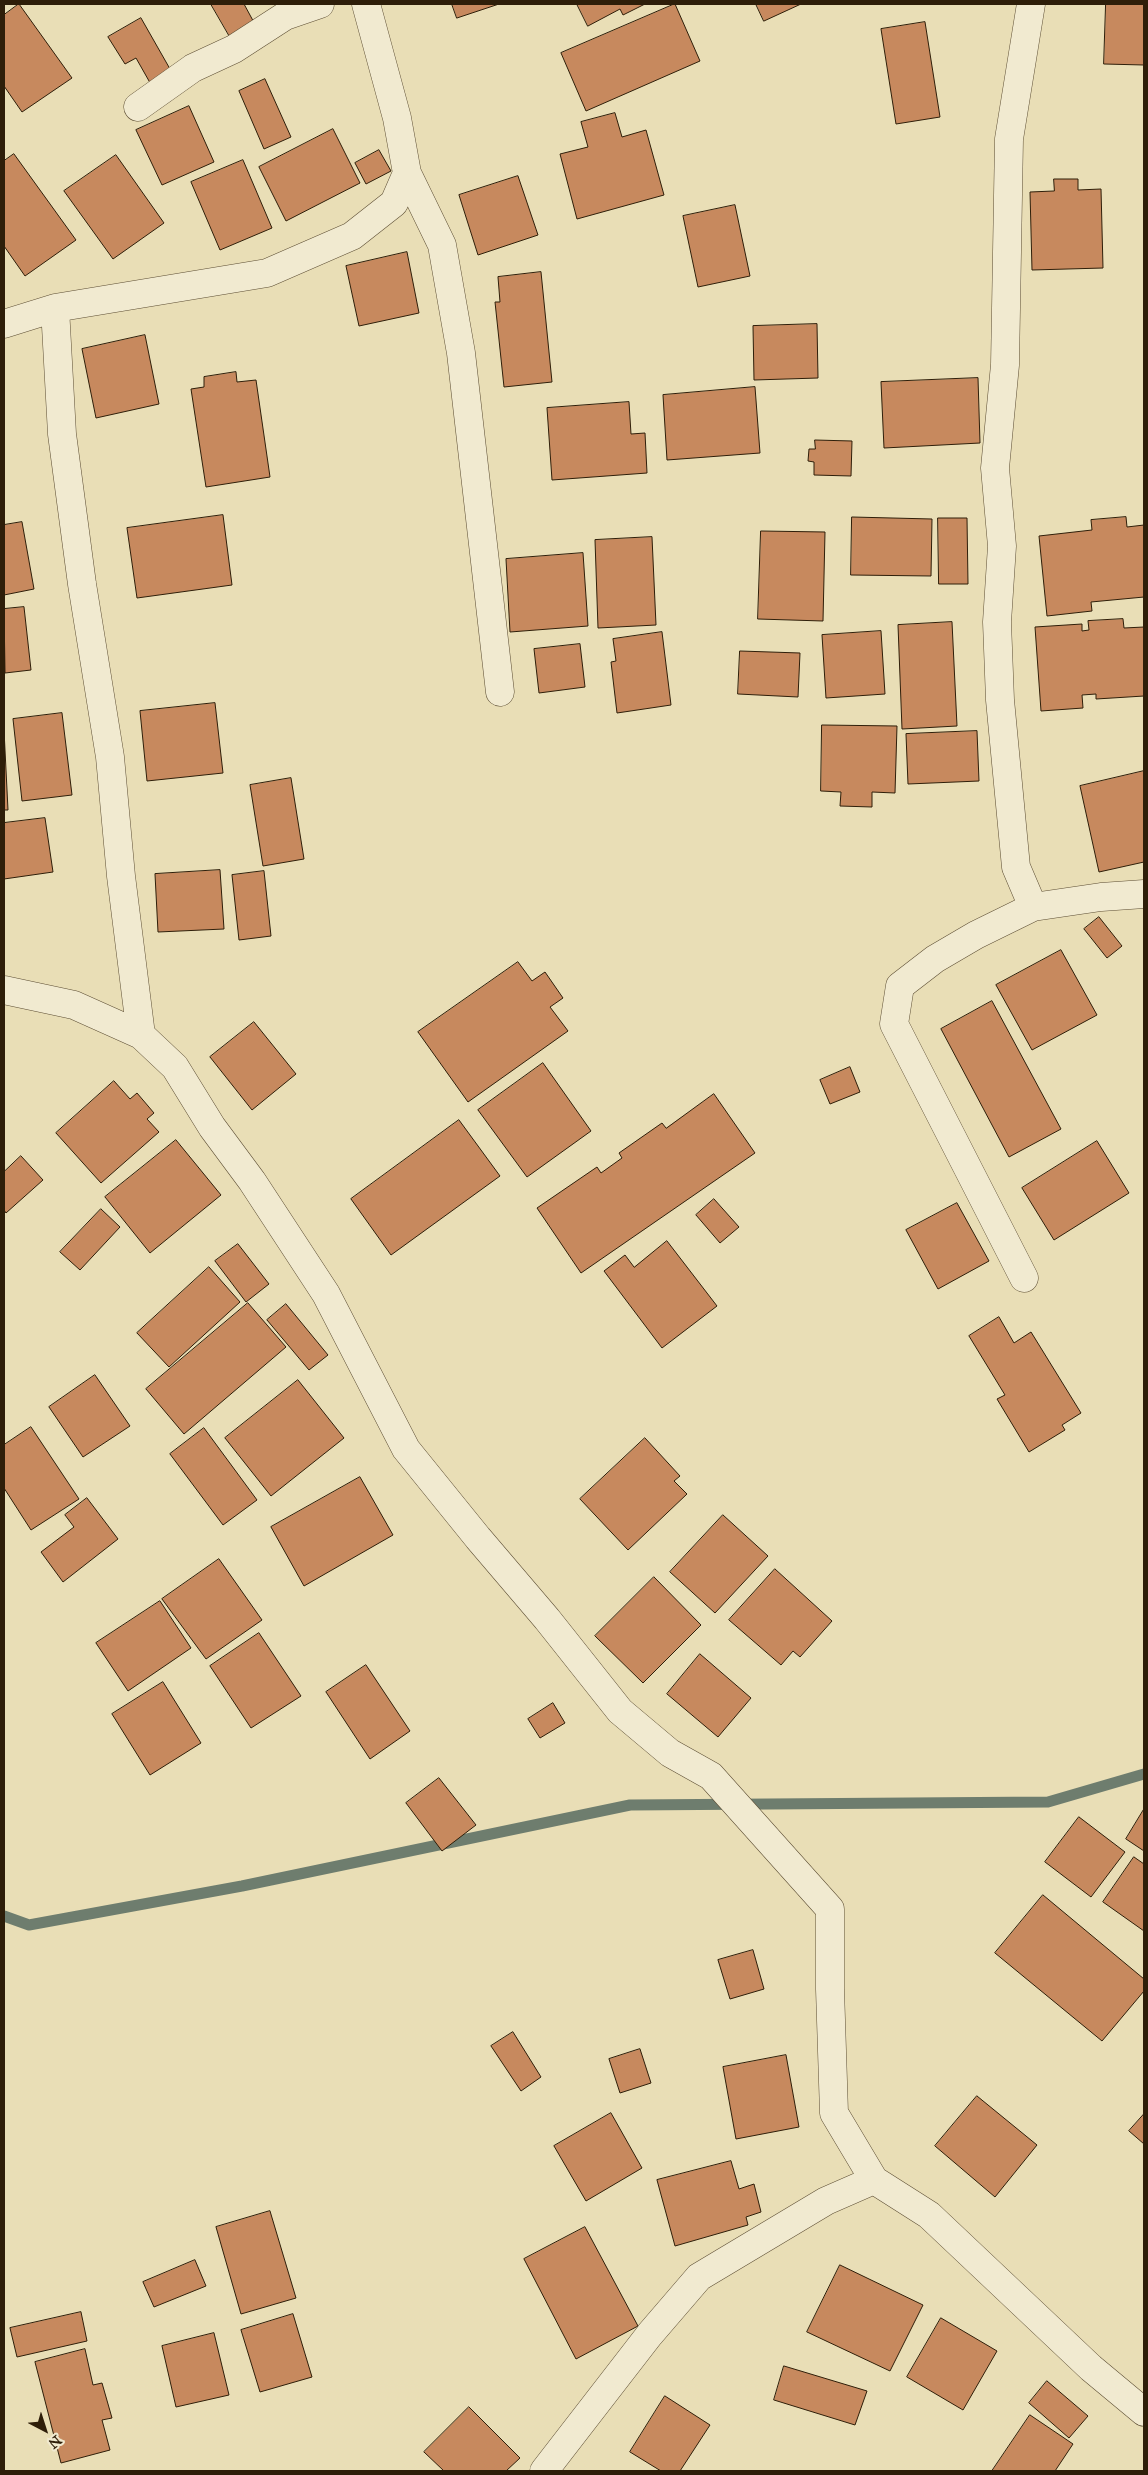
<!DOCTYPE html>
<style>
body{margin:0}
#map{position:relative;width:1148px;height:2475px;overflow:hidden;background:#e9deb6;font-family:"IM FELL Great Primer",serif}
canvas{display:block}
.frame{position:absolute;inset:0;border:5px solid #2e1e09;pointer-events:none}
.north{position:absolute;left:20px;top:2405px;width:50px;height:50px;-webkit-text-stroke:4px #f1ead0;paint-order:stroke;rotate:140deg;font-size:14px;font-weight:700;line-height:20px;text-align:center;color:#2e1e09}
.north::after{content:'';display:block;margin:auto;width:18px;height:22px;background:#2e1e09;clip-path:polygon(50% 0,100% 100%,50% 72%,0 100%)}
</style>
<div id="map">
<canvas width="1148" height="2475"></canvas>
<div class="frame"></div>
<div class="north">N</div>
</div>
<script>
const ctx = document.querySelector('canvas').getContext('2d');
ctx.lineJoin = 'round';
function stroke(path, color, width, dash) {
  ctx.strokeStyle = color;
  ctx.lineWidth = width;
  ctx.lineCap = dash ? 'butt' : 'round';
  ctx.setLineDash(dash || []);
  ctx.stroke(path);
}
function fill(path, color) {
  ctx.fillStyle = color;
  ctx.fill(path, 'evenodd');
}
stroke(new Path2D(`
 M4,1916l25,9 213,-39 388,-81 418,-3 96,-28`), '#6e7d6e', 11);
const building = new Path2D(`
 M19,4l53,74 -50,34 -18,-26v-71z
 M211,4h33l13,24 -24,14z
 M452,4h47l-42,14z
 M577,4h68l-22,11 -3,-6 -32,17z
 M675,4l25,57 -114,50 -25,-58z
 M756,4h45l-37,17z
 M1106,4h38v61l-40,-1z
 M141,18l33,58 -21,12 -17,-30 -11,6 -17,-27z
 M925,22l15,95 -44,7 -15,-95z
 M265,79l26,58 -27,12 -25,-58z
 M189,106l25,56 -52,23 -26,-55z
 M615,113l7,24 24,-7 18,65 -87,24 -17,-65 28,-7 -7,-25z
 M333,129l27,54 -74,38 -27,-54z
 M379,150l12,21 -25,13 -11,-21z
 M14,154l62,86 -51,36 -21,-30v-85z
 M116,155l48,68 -51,36 -49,-68z
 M243,160l29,68 -52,22 -29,-68z
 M518,176l20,59 -60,20 -19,-60z
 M1054,179h24v11l23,-1 2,79 -71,2 -2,-78 24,-1z
 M735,205l15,71 -52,11 -15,-71z
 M407,252l12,61 -60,13 -13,-60z
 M541,272l11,110 -48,5 -9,-85h5l-2,-25z
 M817,324l1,54 -64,2 -1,-54z
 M145,335l14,69 -63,14 -14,-69z
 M236,372l1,10 19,-2 14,97 -64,10 -15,-98 13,-2v-10z
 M978,378l2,65 -96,5 -3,-66z
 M755,387l5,66 -93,7 -4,-65z
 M629,402l2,32 14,-1 2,40 -95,7 -5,-72z
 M815,440l37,1 -1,35 -37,-1v-13l-6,-1 1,-12h6z
 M223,515l9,70 -95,13 -10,-70z
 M852,517l80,2 -1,57 -80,-1z
 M1126,517l1,10 17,-2v72l-53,5 1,9 -45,5 -8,-80 53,-6 -1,-10z
 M938,518h29l1,66h-29z
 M22,522l12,67 -30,6v-70z
 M761,531l64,1 -2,89 -65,-2z
 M652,537l4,88 -58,3 -3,-88z
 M583,553l5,73 -78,6 -4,-73z
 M24,607l7,63 -26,3 -1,-64z
 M1123,619l1,9 20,-1v69l-48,3v-5l-14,1 1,13 -42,3 -6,-84 47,-3v7l7,-1 -1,-9z
 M952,622l5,104 -55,3 -4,-104z
 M881,631l4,63 -59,4 -4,-63z
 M662,632l9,73 -54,8 -6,-51 5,-1 -3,-22z
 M580,644l5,43 -46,6 -5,-44z
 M740,651l60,2 -2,44 -60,-3z
 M215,703l8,70 -76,8 -7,-70z
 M62,713l10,82 -50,6 -9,-82z
 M822,725l75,1 -2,67 -23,-1v15l-32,-1 1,-14 -20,-1z
 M4,730l4,80h-4z
 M977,731l2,50 -71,3 -2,-50z
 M1144,771v91l-45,10 -19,-86z
 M291,778l13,81 -41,7 -13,-81z
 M45,818l8,54 -49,7v-56z
 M220,870l4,59 -66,3 -3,-58z
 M264,871l7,65 -32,4 -7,-65z
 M1099,917l23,29 -15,12 -23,-29z
 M1061,950l36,65 -65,35 -36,-65z
 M518,962l14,19 13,-9 18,26 -13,9 18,24 -100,71 -50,-70z
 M992,1001l69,128 -52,28 -68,-128z
 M254,1022l42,52 -44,36 -42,-53z
 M543,1063l48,68 -64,46 -49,-67z
 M850,1067l10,25 -30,12 -10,-24z
 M114,1081l16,18 7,-6 17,20 -7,6 12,13 -58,51 -45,-50z
 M714,1094l41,59 -174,120 -44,-65 60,-41 4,6 21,-15 -3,-5 43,-30 4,5z
 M459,1120l41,56 -109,79 -40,-56z
 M176,1140l45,55 -71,58 -45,-56z
 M1097,1141l32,52 -75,47 -32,-52z
 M21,1156l22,24 -37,33 -2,-3v-38z
 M714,1199l25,28 -19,16 -24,-28z
 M957,1203l32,58 -51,28 -32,-59z
 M101,1209l19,18 -40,43 -20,-18z
 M667,1241l50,65 -55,42 -58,-77 21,-16 9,12z
 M238,1244l31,40 -23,18 -31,-41z
 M209,1267l31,35 -71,65 -32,-34z
 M248,1303l38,44 -102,87 -38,-45z
 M286,1304l42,51 -19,15 -42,-50z
 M999,1317l15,26 17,-11 50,81 -19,12 3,5 -36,22 -32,-53 8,-4 -36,-59z
 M95,1375l35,51 -47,31 -34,-50z
 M298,1380l46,58 -73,58 -46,-58z
 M31,1427l48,72 -48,31 -27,-42v-43z
 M204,1428l53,72 -34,25 -53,-71z
 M645,1438l35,38 -6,5 13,13 -59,56 -48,-51z
 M360,1477l33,58 -89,51 -33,-59z
 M87,1498l31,41 -55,43 -22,-30 33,-25 -9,-12z
 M723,1515l45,41 -53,57 -45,-41z
 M219,1559l43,61 -56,39 -44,-60z
 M775,1569l57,52 -32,36 -7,-6 -12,14 -52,-45z
 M654,1577l47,48 -58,58 -48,-47z
 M160,1601l31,47 -63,43 -32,-48z
 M259,1633l42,63 -50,32 -41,-62z
 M700,1654l51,44 -33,39 -51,-43z
 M366,1665l44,66 -40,28 -44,-67z
 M163,1682l38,61 -51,32 -38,-61z
 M553,1703l12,20 -25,15 -12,-19z
 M439,1778l37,47 -34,26 -36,-48z
 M1144,1809v42l-18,-12z
 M1079,1817l46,35 -34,45 -46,-35z
 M1134,1857l10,7v67l-41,-29z
 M1043,1895l101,84v12l-42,50 -107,-88z
 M753,1950l11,39 -34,10 -12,-39z
 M513,2032l28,45 -20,14 -30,-45z
 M640,2049l11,34 -31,10 -11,-34z
 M786,2055l13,72 -63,12 -13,-72z
 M977,2096l60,49 -42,52 -60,-51z
 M611,2113l31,55 -56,33 -32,-55z
 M1144,2114v30l-15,-13z
 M731,2161l8,28 15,-5 7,28 -15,5 2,8 -73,21 -18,-66z
 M270,2211l26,87 -55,16 -25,-87z
 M585,2227l53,99 -62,33 -52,-100z
 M195,2260l11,26 -52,21 -11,-25z
 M840,2265l83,40 -33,66 -83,-39z
 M81,2312l6,29 -70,16 -7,-29z
 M293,2314l19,63 -52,15 -19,-62z
 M941,2318l56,33 -34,59 -56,-33z
 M214,2333l15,62 -53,12 -14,-61z
 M85,2349l8,36 9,-2 10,35 -10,2 8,30 -49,13 -26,-101z
 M784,2366l83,25 -12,34 -81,-25z
 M1047,2381l41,35 -19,22 -40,-35z
 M665,2396l45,29 -30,46h-19l-31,-19z
 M469,2407l51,51 -14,13h-62l-20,-19z
 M1030,2415l43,29 -18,27h-63z`);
fill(building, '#c7895e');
stroke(building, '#2e1e09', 1);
const street = new Path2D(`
 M1031,4l-22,135 -4,226 -10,103 7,78 -5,76 3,78 16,167 17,40
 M138,107l55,-39 41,-19 51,-33 35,-12
 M407,173l35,72 19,108 39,339
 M4,324l51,-16
 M4,990l70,15 67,30 34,32 37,60 40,54 74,113 80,155 72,89 69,81 73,92 50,42 41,23 119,133v80l4,124 40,67 55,35 162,153 53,44
 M141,1035l-20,-159 -11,-119 -28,-173 -20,-150 -7,-126 212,-35 85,-37 42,-33 13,-30 -10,-55 -31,-114
 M1024,1278l-130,-254 6,-38 35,-27 41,-24 57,-28 68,-10 43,-3
 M544,2471l106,-137 49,-57 127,-76 48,-21`);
stroke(street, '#5d4e34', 29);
stroke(street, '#f1ead0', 28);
</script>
